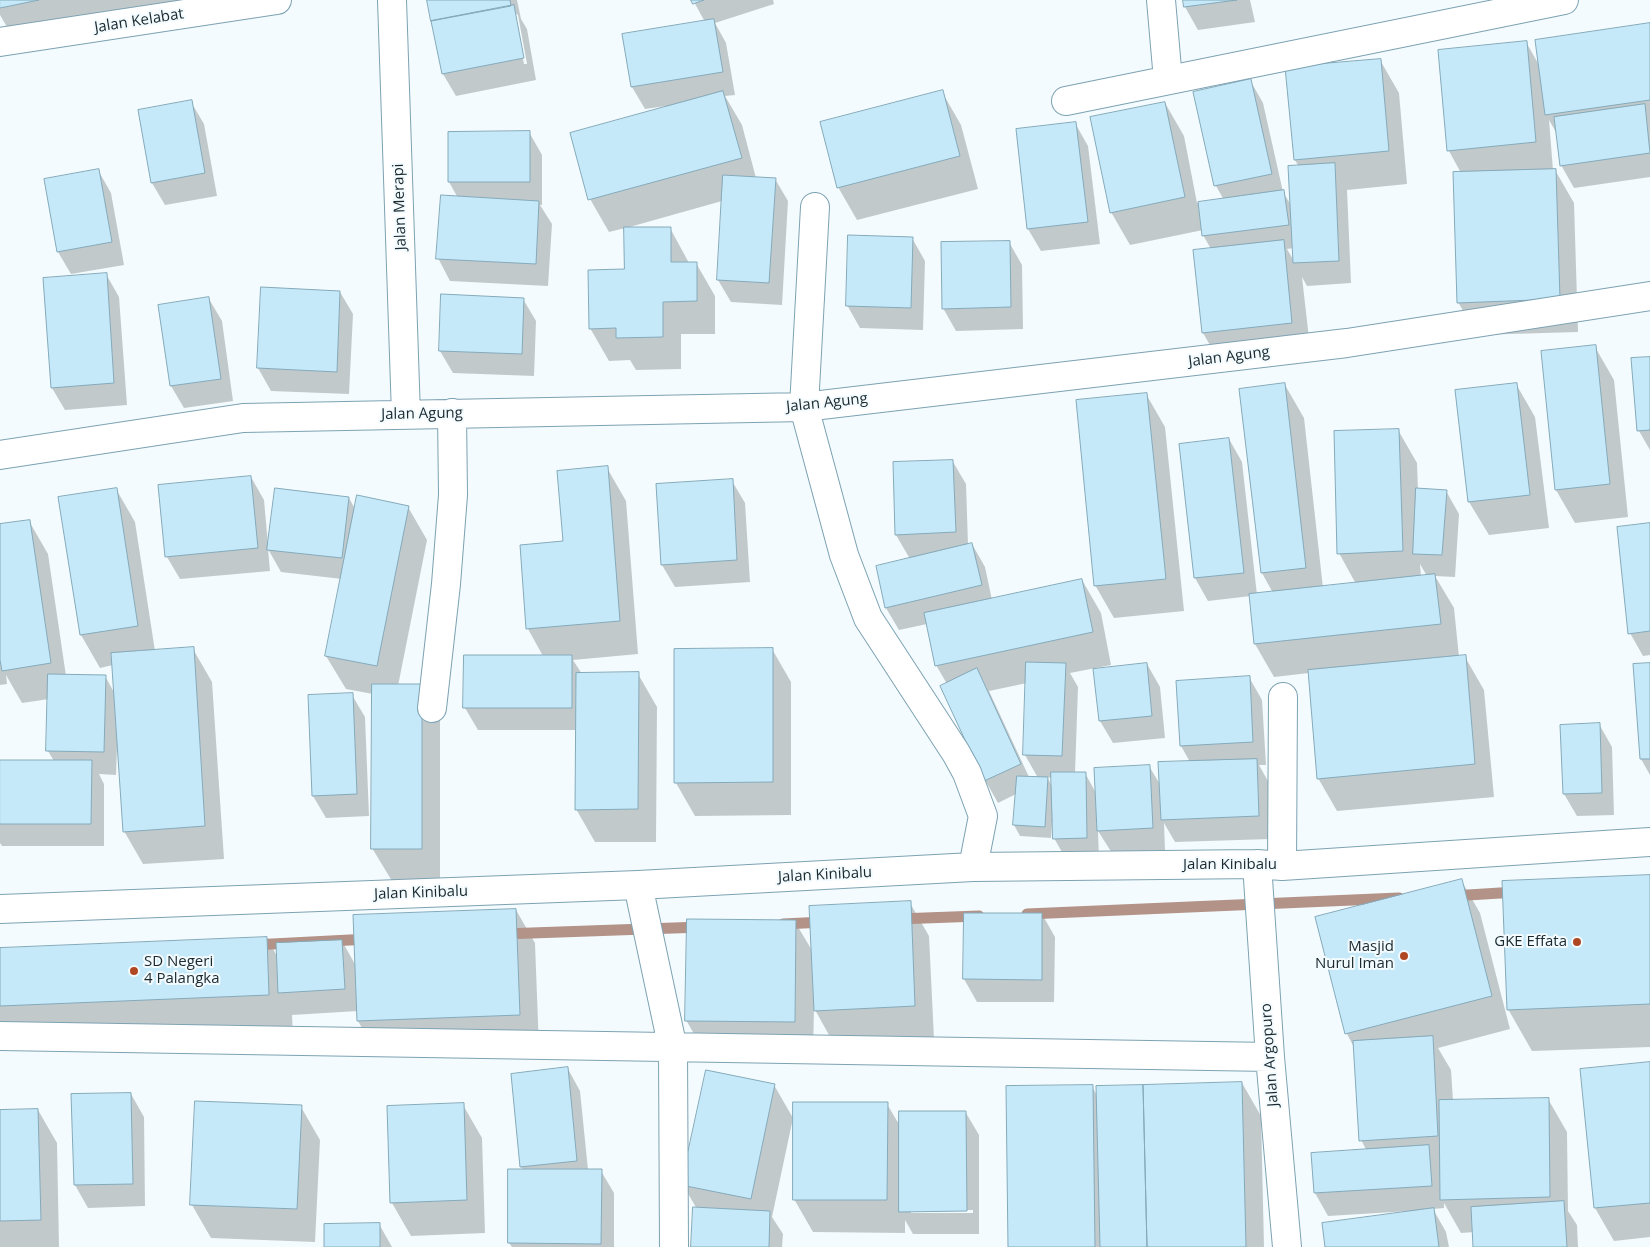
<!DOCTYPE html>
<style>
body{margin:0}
canvas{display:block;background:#f3fbfe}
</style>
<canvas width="1650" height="1247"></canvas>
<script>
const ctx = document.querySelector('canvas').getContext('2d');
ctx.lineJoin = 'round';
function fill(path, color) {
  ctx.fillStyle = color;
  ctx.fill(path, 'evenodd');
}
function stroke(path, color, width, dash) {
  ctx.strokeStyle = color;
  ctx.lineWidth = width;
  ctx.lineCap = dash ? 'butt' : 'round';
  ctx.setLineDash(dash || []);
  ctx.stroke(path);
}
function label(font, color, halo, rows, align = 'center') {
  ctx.font = font + ' "Open Sans",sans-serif';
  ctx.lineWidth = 4;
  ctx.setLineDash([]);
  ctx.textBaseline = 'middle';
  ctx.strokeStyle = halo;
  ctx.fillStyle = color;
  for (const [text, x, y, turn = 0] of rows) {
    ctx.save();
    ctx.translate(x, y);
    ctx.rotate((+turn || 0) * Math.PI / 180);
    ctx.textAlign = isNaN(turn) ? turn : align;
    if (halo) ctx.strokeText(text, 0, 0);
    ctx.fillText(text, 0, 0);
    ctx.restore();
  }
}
fill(new Path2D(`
 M0,0h239l-218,51 -21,-36z
 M428,0h89l4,19 6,10 9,51 -80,16 -13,-22zM514,12l4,3 9,49h-3z
 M693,0h80l1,4 -59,19 11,20 9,52 -10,1 17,29 14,53 19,1 13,22 -6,104 -51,-3 -13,-22 4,-79 -96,27h44l19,35h7l19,33v38h-34v35l-45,1 -6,-10 -21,1 -19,-33 35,-58v-42l-16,4 -19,-33 76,-91v-2l-21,3 -13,-22 -8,-52 81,-13z
 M1184,0h66l5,22 -57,8 -13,-23z
 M1650,25v152l-76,11 -13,-23 -4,-31 -8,-14 4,50h2l19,33 4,129 -101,3 -19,-33 3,-129 -12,-22 -10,-100 87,-9 13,23z
 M1380,60l19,33 8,91 -60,6 4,93 -44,3 -5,-9 9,79 -89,10 -19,-33 8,-84 -8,-14v-5l-73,15 -19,-33 54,-109 19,33 13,67 27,-3 -8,-14 -21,-93 55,-13 13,23 20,89 8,13 8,-38 -4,-7zM1294,248v13l-7,-12z
 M942,92l19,33 17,64 -121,31 -19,-33z
 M191,102l13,22 13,72 -52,9 -13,-22z
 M1075,123l13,23 12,98 -59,7 -13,-22z
 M529,132l13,23v50h-2l12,19 -4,62 -98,-5 -12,-23 20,-60 -9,-16v-49z
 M98,170l13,23 13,72 -53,9 -13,-22z
 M912,238l13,23 -2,69 -63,-2 -13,-23z
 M1009,242l13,23 1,64 -67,2 -13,-23z
 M106,274l13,23 8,108 -62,5 -13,-22z
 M340,292l13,22 -4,80 -78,-3 -13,-23z
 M209,299l13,22 11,80 -49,7 -13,-22 -12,-80z
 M523,299l13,22 -2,55 -81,-3 -13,-22z
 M1595,347l19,33 14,137 -53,6 -19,-33z
 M1650,358v92l-11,-19z
 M1516,384l19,33 14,111 -60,7 -20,-33 -13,-111z
 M1285,385l19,33 19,170 33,-4 -17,-31 59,-123 19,33 1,27 28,1 13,23 -4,63 -20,-1 19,32 5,49h6l19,33 10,107 -157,14 -19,-33 -9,-105 -35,4 -19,-33 -4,-48 -43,5 -13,-23 -15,-133 49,-6 13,23 15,133 16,-2 -11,-20 -21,-183zM1420,564l7,12 -6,1z
 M1146,394l19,33 19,184 -70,7 -19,-33z
 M953,462l13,22 2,61 4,-1 13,23 7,33 90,-20 19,33 10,52 -41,8 8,14 -3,86h10l11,20 53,-27 12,20 29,-24 -9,-16 -3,-64 71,-5 13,23 4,65h-7l10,18 2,56 -96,3 -11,-19 1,27 -53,3 -14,-22 1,29 -32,1 -13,-23v-15h-2l-1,15 -31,-2 -6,-11 2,-31 -18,9 -13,-23 -43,-93 5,-3 -11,-19 -9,-41 -28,6 -13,-22 24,-49 -14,-24zM1027,683l-2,72 13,23 -9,-1 -40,-86zM1047,777l6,1v10z
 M607,468l19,33 12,153 -65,6 9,14h56l19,33 -1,135h-61l-19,-33v-79h-98l-13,-22 78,-52 -15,-27 -7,-83 43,-4z
 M251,477l13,23 4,45 81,-47 6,11 53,-2 19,33 -29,146 42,33v162h-48l-20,-33 1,-154 -27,-5 -20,-33 16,-77 -61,-7 -13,-23 2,22 -90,8 -13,-22z
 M732,481l13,22 5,79 -75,5 -13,-22z
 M116,489l19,33 20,129 38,-2 19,33 12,177 -81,5 -19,-33 -5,-84h-2l-1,28 -17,-1 5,10v62h-102l-2,-3v-82h54l-6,-10 1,-52 -27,4 -16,-28 1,9 -7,1v-159l29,-5 19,33 18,122h39l10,18 -2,-29 -13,3 -19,-33z
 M1650,524v131l-7,1 -13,-23z
 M772,649l19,33v133l-96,1 -19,-33z
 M1147,664l13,23 5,51 -52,5 -13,-22z
 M1650,664v111l-9,-16z
 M352,695l13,22 4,99 -43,2 -13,-22z
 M1599,724l13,23 2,68 -37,1 -13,-22z
 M1650,876v171l-118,4 -24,-42z
 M1461,880l19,33 30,116 -72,19 13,22 2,31 95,-2 19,33 1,79 9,14 1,22h-104v-15l-13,1 -17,-30v5l-11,1 13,23 3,15h-123l84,-34v-2l-82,5 -13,-23 -2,-39 54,-3 -6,-11 -6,-91 -8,-15 -30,-116z
 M910,903l19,33 5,103 -100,5 -20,-36 -1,46 -108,-1 -19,-33 109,-98 18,30z
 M516,910l19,33 4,105 -162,6 -19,-33v-10l-66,4 1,22 -293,12v-100l267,-11 11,20 64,-17 14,25z
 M965,914h77l13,23 -1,65h-77l-13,-23z
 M1650,1063v174l-36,4 -19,-33 -14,-137z
 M568,1069l12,22 8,79 13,1 13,22v54h-102l-3,-4 15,-73 -3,-3z
 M1242,1083l19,33 3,131h-255l83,-161 5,10z
 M774,1085l19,33 -21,99 11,17 -1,13h-89l4,-38 -14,-24z
 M131,1094l13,23 1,89 -57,2 -13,-23 -2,-89z
 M887,1104l13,22 66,-13 13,22v99h-66l-8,-14v13l-92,-1 -19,-33zM911,1210h62v3h-62z
 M463,1105l19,33 3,95 -74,3 -19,-33z
 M301,1107l19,33 -5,102 -104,-4 -19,-33z
 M38,1110l19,33 2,104h-59v-136z
 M379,1224l13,23h-67z`), '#0003');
stroke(new Path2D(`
 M1452,896l64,-4
 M1027,914l372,-16
 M898,919l81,-3
 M783,924l41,-2
 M503,934l199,-7
 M253,945l116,-6`), '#b39288', 11);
const building = new Path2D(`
 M0,0h39l-39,8z
 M427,0h83l1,6 -80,15z
 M691,0h13l-11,4z
 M1183,0h54l-53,7z
 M514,5l10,53 -82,16 -11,-53z
 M714,19l9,53 -92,15 -9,-53z
 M1650,23v77l-105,15 -10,-75z
 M1527,41l9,101 -89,9 -9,-101z
 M1381,59l8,92 -95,9 -9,-93z
 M1251,79l21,95 -58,12 -21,-94z
 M943,90l17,66 -123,32 -17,-66z
 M723,91l19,67 -154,42 -18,-67z
 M192,100l13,73 -54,10 -13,-73z
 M1165,102l20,95 -75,16 -20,-96z
 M1645,104l5,49 -90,13 -6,-49z
 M1076,122l12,100 -61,7 -11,-100z
 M530,131v51h-82v-50z
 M1335,163l4,98 -46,2 -5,-97z
 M99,169l13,73 -55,10 -13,-73z
 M1556,169l4,130 -103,4 -4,-131z
 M723,175l53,3 -7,105 -52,-3z
 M1284,190l5,35 -87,11 -4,-34z
 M441,195l98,6 -3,63 -100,-5z
 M624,227h47v35h26v39l-34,1v35l-47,1v-10l-27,1 -1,-59 36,-1z
 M848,235l65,2 -2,71 -65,-2z
 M1284,240l8,83 -90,10 -9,-83z
 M1010,241l1,66 -69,2 -1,-67z
 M107,273l7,110 -63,5 -8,-110z
 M261,287l79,4 -3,81 -80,-4z
 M441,294l83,4 -2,56 -83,-3z
 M209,297l12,82 -51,7 -12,-81z
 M1596,345l14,139 -55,6 -14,-139z
 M1650,357v73l-13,1 -6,-73z
 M1285,383l21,185 -45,5 -22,-184z
 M1517,383l13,112 -62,7 -13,-112z
 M1147,393l19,186 -72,7 -18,-186z
 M1399,429l4,122 -66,3 -3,-123z
 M1229,438l15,135 -50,5 -15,-134z
 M953,460l3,72 -61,3 -2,-73z
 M608,466l12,155 -94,8 -6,-84 43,-4 -6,-70z
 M251,476l7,72 -93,9 -7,-72z
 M733,479l4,81 -76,5 -5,-81z
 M117,488l21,138 -58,9 -22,-138z
 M275,488l74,9 -7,61 -75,-8z
 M1416,488l31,2 -5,65 -29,-1z
 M357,495l52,11 -32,160 -52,-10z
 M30,520l21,143 -49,8 -2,-11v-136z
 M1650,523v108l-22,3 -11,-107z
 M972,543l10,42 -97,23 -9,-42z
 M1435,574l6,50 -187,20 -5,-50z
 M1082,579l11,53 -158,34 -11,-53z
 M194,647l11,179 -82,6 -12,-179z
 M773,648v134l-99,1v-134z
 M464,655h108v53h-109z
 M1466,655l9,109 -158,15 -9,-109z
 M1026,662l40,1 -4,93 -39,-1z
 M1147,663l5,53 -53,5 -6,-52z
 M1650,663v96h-10l-7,-95z
 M977,668l44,96 -37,17 -44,-95z
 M639,672l-1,137 -63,1 1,-137z
 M48,674l58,1 -2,77 -58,-1z
 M1250,676l3,66 -73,4 -4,-65z
 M372,684h50v165h-51z
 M353,693l4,101 -45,2 -4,-101z
 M1600,723l2,70 -39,1 -3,-69z
 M1257,759l2,57 -98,4 -3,-58z
 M0,760h92l-1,64h-91z
 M1150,765l3,63 -56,3 -3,-63z
 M1051,772h35l1,66 -34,1z
 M1017,776l31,1 -3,50 -32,-2z
 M1650,875v129l-143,6 -5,-129z
 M1462,879l30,117 -147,38 -30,-117z
 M911,901l4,105 -101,5 -5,-105z
 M516,909l4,106 -163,6 -4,-106z
 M964,913h78v67l-79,-1z
 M687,919l109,1 -1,102 -110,-1z
 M267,937l2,58 -269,11v-58z
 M342,940l3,49 -67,4 -2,-50z
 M1433,1036l5,100 -79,5 -6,-100z
 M1650,1062v141l-56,5 -14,-139z
 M568,1067l9,94 -57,6 -9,-93z
 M706,1070l69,14 -24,115 -70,-14z
 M1242,1082l4,165h-99l-4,-162z
 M1093,1085l2,162h-87l-2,-161z
 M1143,1085l4,162h-47l-4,-161z
 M131,1093l2,91 -59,1 -3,-91z
 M1549,1098l1,99 -110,3 -1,-100z
 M195,1101l107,4 -5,104 -107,-4z
 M793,1102h95l-1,98h-94z
 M464,1103l3,97 -77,3 -3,-97z
 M38,1109l3,111 -41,1v-111z
 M899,1111h67l1,100 -68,1z
 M1429,1145l3,41 -118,7 -3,-40z
 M508,1169h94l-1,75 -93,-1z
 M1564,1201l3,46h-94l-2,-40z
 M693,1207l77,4 -1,36h-78z
 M1434,1208l5,39h-114l-3,-24z
 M380,1223v24h-56v-23z`);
fill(building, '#c5e9f8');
stroke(building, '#84aaba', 1);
const minor = new Path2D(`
 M392,0l14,415
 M1161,0l7,80
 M0,42l277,-42
 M1066,101l498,-101
 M815,207l-11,200 40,148 24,63 88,135 11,20 16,43 -10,51
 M0,455l243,-37 561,-11 543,-64 303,-47
 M432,708l14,-124 7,-89 -1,-82
 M1257,864l13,193 17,190
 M1282,866l1,-169
 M638,885l35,164 1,198
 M0,909l638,-24 335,-18 284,-3 25,2 368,-24
 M0,1036l1270,21`);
stroke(minor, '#7da2b2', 30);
stroke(minor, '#fff', 28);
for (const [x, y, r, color] of [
 [1577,942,5,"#af4822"],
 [1404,956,5,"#af4822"],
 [134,971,5,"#af4822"]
]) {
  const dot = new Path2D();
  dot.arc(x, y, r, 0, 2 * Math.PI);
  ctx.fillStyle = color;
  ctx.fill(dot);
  stroke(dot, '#f3fbfe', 2);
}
label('15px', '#19292f', '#f3fbfe', [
 ["Jalan Kelabat",139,21,-9],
 ["Jalan Merapi",400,207,-92],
 ["Jalan Agung",1229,357,-7],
 ["Jalan Agung",827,403,-6],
 ["Jalan Agung",422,414,-1],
 ["Jalan Kinibalu",1230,865],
 ["Jalan Kinibalu",825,875,-3],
 ["Jalan Kinibalu",421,893,-2],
 ["Jalan Argopuro",1270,1055,-94]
]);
label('15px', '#19292f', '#f3fbfe', [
 ["GKE Effata",1567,942],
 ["Masjid",1394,947],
 ["Nurul Iman",1394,964],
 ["SD Negeri",144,962,"left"],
 ["4 Palangka",144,979,"left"]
], 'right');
</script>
